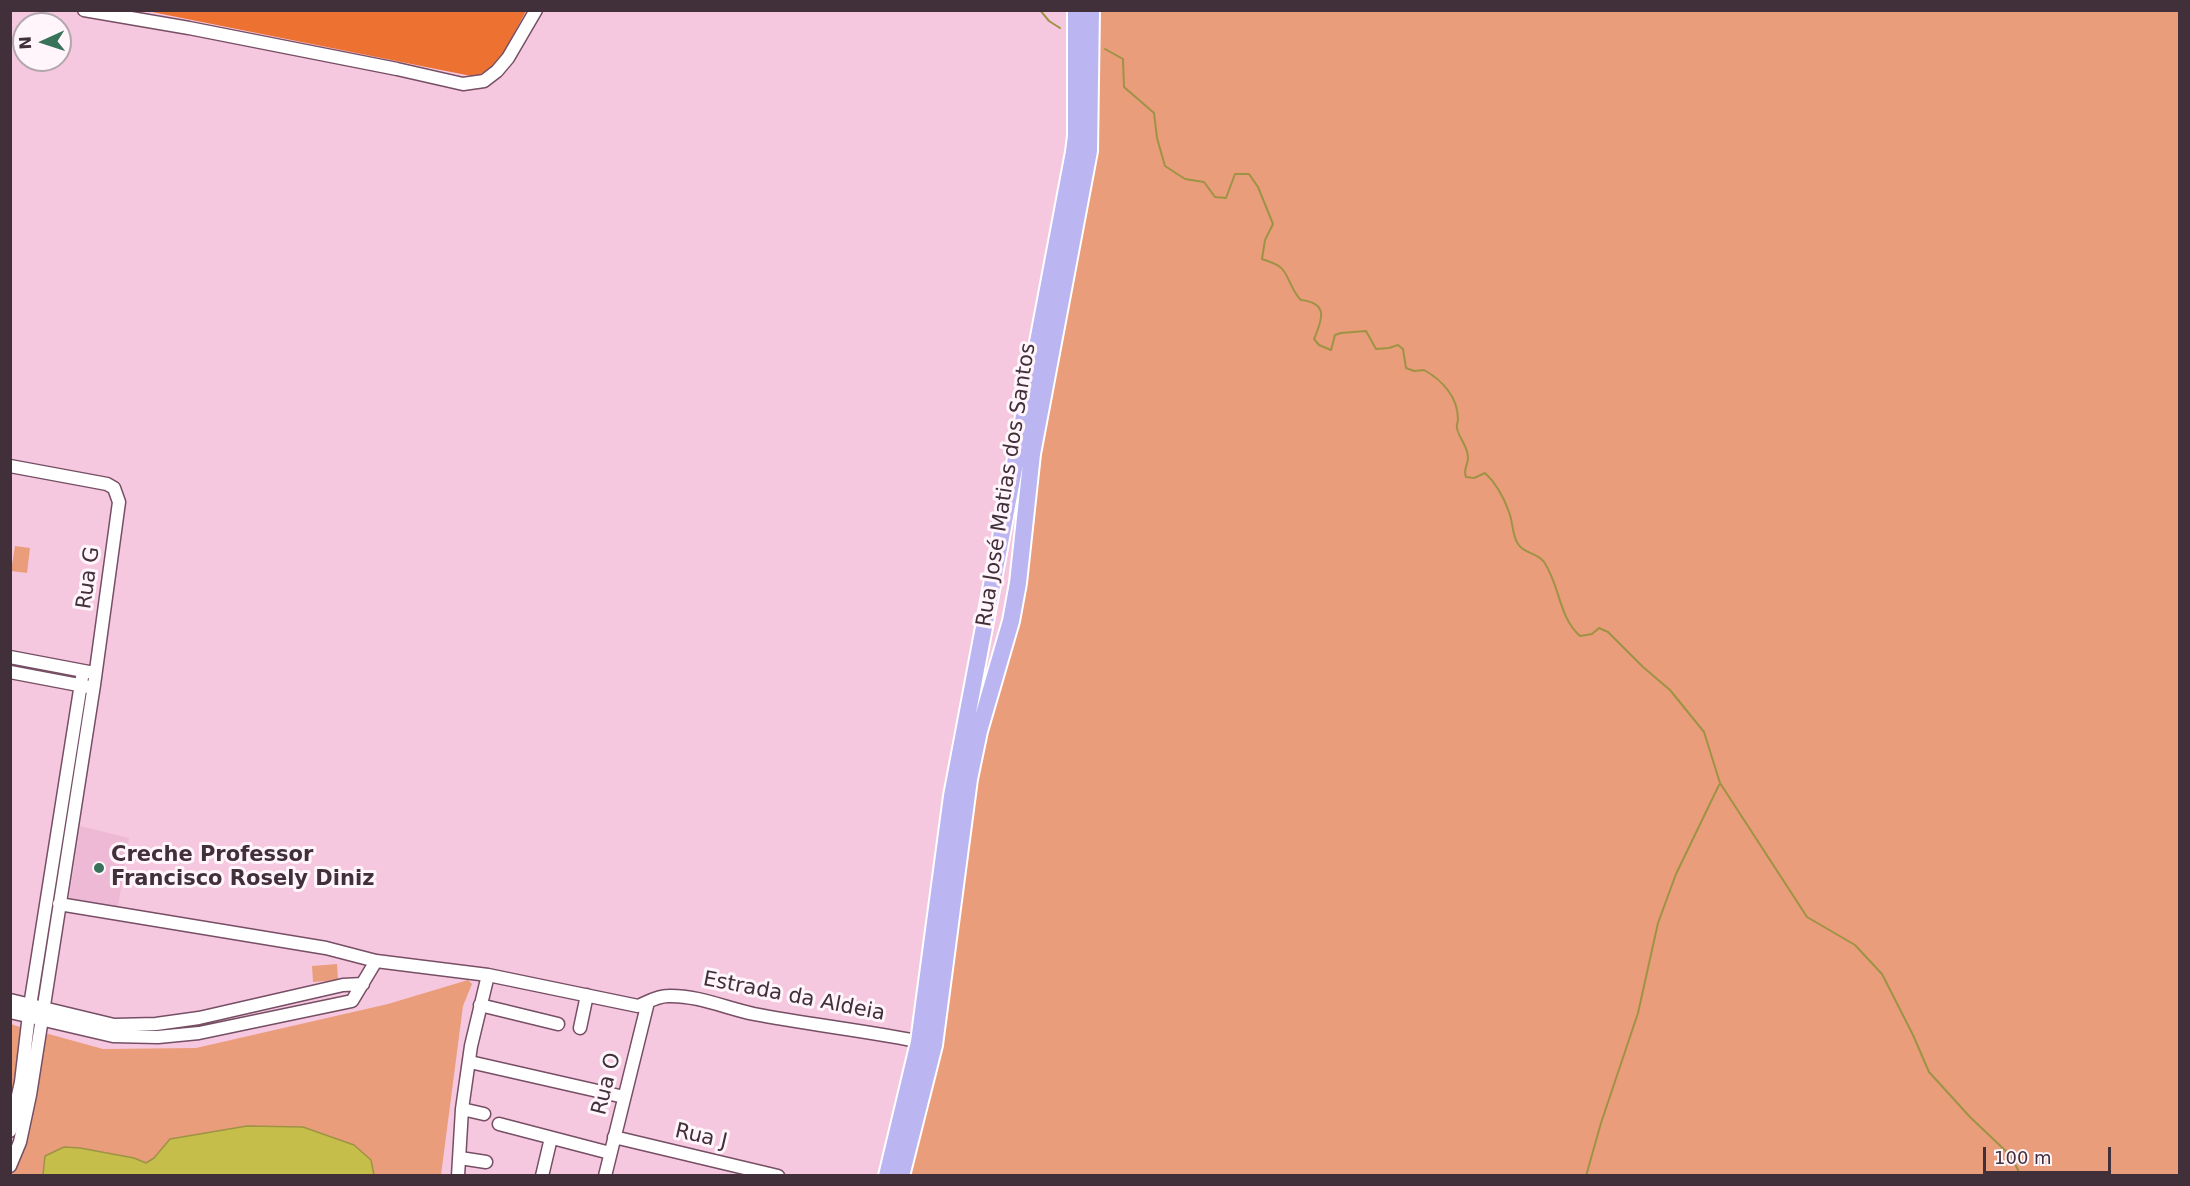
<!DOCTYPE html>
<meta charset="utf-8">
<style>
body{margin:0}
#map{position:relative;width:2190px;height:1186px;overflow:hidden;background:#f6c8e0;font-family:"DejaVu Sans",sans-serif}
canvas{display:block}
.frame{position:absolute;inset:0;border:12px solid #412f39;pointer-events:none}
.north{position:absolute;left:12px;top:12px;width:60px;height:60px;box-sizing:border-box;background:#fff5fa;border:2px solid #b3a6ad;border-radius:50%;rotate:267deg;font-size:16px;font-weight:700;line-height:24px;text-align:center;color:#412f39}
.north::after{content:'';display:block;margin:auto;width:21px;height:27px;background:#39725b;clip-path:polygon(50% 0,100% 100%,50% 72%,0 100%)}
.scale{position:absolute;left:1983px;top:1147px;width:128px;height:27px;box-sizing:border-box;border:3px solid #412f39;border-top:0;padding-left:8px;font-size:18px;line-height:21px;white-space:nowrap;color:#412f39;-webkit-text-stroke:4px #fff5fa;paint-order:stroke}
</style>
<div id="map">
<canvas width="2190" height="1186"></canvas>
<div class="frame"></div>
<div class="north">N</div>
<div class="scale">100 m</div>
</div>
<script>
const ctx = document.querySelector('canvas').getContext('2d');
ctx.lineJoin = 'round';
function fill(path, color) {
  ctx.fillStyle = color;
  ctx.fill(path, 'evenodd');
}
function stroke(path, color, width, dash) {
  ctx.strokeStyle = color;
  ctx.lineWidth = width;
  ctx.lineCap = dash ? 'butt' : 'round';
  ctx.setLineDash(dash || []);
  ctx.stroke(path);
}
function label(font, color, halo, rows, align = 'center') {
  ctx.font = font + ' "DejaVu Sans",sans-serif';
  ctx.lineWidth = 6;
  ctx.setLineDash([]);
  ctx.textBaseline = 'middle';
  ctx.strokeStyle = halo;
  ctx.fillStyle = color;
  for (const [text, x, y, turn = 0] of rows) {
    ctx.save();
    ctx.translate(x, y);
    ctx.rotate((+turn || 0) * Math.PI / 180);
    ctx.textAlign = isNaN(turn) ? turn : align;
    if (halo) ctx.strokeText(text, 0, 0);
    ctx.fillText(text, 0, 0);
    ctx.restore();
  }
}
fill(new Path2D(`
 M80,826l49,12 -11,69 -49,-9z`), '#eeb9d5');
fill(new Path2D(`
 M1091,11h1088v1164l-1278,1 61,-348 49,-207z
 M15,546l15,2 -3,25 -16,-2z
 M337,964l1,16 -25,2 -1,-16z
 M468,980l4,4 -9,22 -22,169h-67l-3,-15 -68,-33 -56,-1 -77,13 -16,19 -8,6 -12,-6 -54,-10 -35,8 -2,19 -32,1c22,-34 27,-102 34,-143l58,16 93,-1 192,-44z
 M11,1024l12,4 -12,94z`), '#ea9d7a');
fill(new Path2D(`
 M228,10l5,1h293l-27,51 -23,15 -329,-66z`), '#ed7231');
const water = new Path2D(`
 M247,1126l56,1 51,18 17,15 3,15h-331l2,-19 19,-9 16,1 54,10 12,5 8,-5 16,-19z`);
fill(water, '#c6be4a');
stroke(water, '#9e9345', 1.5);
stroke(new Path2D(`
 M1040,10l9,11 11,7
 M1105,49l18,10 1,28 30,26 3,25 8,28 20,13 19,3 11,15 11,1 9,-24h14l9,13 15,37 -8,16 -3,19c5,2 13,4 18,8 8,5 11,24 21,33 27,3 22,18 13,39l5,6 12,5 4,-15 6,-2 25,-2 10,18 13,-1 9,-3 5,4 3,19 8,3 10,-1c18,10 34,27 34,49 0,3 -2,6 -1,9 1,9 12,19 11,31 -1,8 -5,11 -2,18l8,1 11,-5c11,10 19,25 24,39 4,10 3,23 9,32 6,10 19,8 26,18 16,23 14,54 36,74l12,-2 7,-6 9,4 35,35 27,23 34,42 16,51 87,134 48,28 27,29 31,61 16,37 41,45 41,39 10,20
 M1586,1176l15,-53 37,-110 20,-90 18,-49 43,-89`), '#9e9345', 2);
const minor = new Path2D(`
 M84,10l105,18 208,41 66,15 21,-3 13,-10 11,-13 28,-48
 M10,466l97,18 7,4 5,14 -25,183 -64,410 -10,47 -10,24
 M10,657l79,15
 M10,672l79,15
 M59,904l267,44 50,13 112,14
 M10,1000l104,25 42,-1 43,-6 144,-33 20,-1
 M480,1005l78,19
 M10,1012l103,24 45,1 41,-4 153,-32 24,-40
 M580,1028l7,-33
 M470,1062l154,35
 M462,1109l22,5
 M499,1124l111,29
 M10,1131l11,-49 9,-76 53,-335
 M614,1137l164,39
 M460,1158l26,4
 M458,1176l4,-67 9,-63 17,-71 150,31c10,-4 19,-10 30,-10 29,-1 58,12 86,18 57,11 115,17 173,29
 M542,1176l9,-38
 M605,1176l43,-174`);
const major = new Path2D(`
 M887,1176l32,-134 33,-246 122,-644 2,-16v-126
 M901,1176l33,-131 35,-266 10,-48 32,-110 7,-38 14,-129 57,-303 2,-141`);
stroke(minor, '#764f65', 15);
stroke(major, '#fff', 20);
stroke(minor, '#fff', 12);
stroke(major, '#bbb6f2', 16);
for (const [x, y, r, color] of [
 [99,868,6,"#39725b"]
]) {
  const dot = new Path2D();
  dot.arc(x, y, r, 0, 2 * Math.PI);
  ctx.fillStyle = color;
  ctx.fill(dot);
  stroke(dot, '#fff5fa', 2);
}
label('21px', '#412f39', '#fff5fa', [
 ["Rua José Matias dos Santos",1007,485,-81],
 ["Rua G",89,578,-82],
 ["Estrada da Aldeia",794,997,11],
 ["Rua O",607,1084,-76],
 ["Rua J",701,1137,13]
]);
label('bold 21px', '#412f39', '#fff5fa', [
 ["Creche Professor",111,856],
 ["Francisco Rosely Diniz",111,880]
], 'left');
</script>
